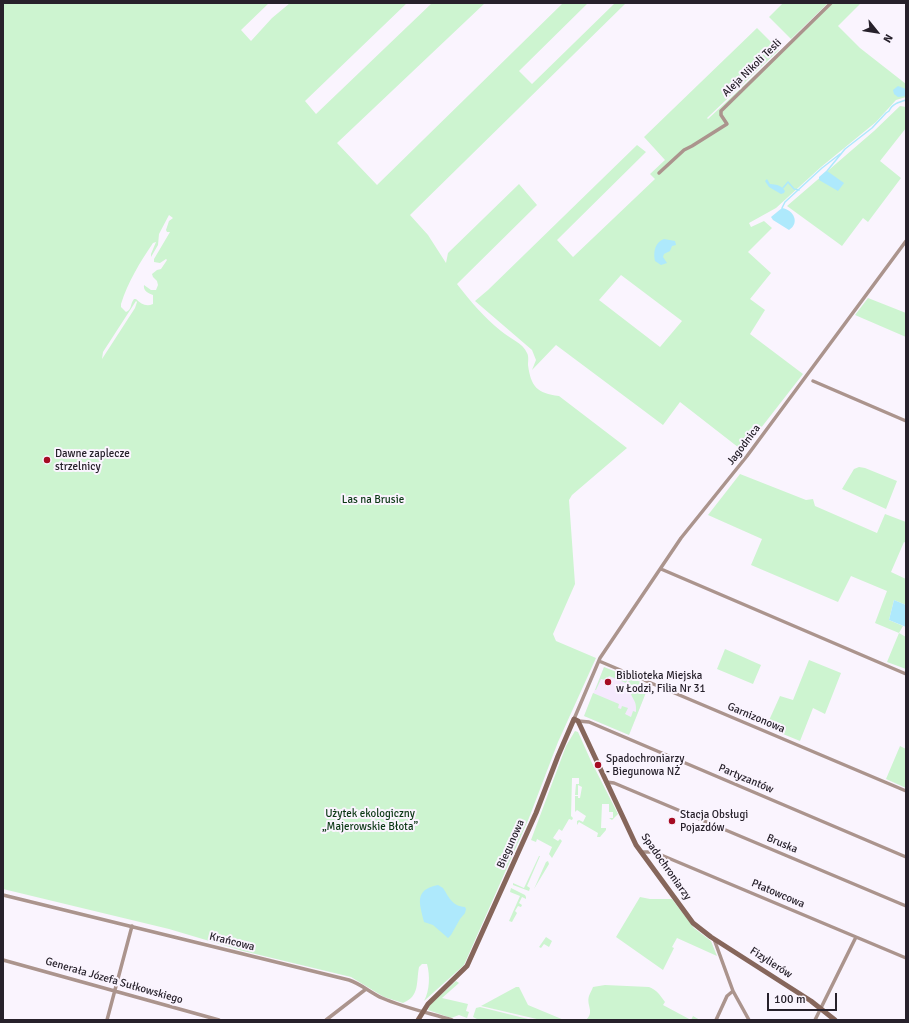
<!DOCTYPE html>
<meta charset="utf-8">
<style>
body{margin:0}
#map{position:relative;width:909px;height:1023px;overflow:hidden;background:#faf4fe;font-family:Signika,sans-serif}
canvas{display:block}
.frame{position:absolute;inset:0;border:4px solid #27212b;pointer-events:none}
.north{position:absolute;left:857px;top:12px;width:40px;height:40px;-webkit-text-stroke:3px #faf4fe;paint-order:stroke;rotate:120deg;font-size:11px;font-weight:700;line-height:16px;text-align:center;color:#27212b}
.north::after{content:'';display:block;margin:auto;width:14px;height:18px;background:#27212b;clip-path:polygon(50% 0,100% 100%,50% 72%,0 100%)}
.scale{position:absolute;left:767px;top:993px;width:70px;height:18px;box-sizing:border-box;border:2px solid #27212b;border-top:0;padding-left:5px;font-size:12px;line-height:14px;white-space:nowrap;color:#27212b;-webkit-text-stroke:3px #faf4fe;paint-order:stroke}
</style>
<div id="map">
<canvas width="909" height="1023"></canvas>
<div class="frame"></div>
<div class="north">N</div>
<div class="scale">100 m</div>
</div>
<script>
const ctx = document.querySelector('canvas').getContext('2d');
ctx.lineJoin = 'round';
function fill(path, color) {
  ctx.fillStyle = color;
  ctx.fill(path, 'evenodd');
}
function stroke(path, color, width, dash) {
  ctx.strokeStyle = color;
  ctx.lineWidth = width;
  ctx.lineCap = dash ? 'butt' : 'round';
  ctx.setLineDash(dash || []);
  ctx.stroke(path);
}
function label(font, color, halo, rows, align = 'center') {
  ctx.font = font + ' Signika,sans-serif';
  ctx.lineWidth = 4;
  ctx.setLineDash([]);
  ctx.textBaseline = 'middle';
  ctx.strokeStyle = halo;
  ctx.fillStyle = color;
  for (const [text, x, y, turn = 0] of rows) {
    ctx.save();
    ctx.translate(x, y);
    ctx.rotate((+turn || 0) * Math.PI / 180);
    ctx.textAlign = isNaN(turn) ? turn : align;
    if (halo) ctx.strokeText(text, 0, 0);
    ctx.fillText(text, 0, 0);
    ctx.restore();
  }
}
fill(new Path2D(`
 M604,667l45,18 -20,50 -45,-19z`), '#f5e9fd');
fill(new Path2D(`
 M3,3h266l-28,27 10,11 21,-23 18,-15h117l-102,98 11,13 116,-111h53l-148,140 40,42 186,-182h25l-69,68 13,13 83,-81h11l-216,212 18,20 18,28 2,-10 71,-69 18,21 -80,79c13,17 27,33 44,47 8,7 22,12 26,22 2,3 1,9 1,12 3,22 9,28 31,31l68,52 -55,47 -3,5 6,84 -22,50 3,7 40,17 -38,84 -29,76 -65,147 -40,36c6,-11 6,-26 3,-37h-5l-3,3c-3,16 1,29 -16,36l-19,-6 -33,-20 -108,-26 -74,-22 -166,-40zM169,215l4,3 -4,3 -3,9 1,2h3l-16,27v3l6,1 6,-4 1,1 -6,9 -4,1 -5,4 1,3 4,4 1,4 -2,5h-5l-7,-5c-1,6 4,8 9,10v9c-7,3 -12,0 -17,-5h-2c-4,5 -2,11 -8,13l-5,-5v-3c7,-22 19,-42 32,-61l3,-1 -5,12v3l7,-12 1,-11zM136,301l1,1 -2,6 -33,51 1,-7z
 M783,3h45l-37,36 -22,-22z
 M832,3h29l-23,23 22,22 46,36v13l-10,3 -20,22 -55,45 -45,41 -27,15 2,4 13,-6 8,7 -24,24 23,21 -21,26 15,11 -15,24 53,40 -60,77 -63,-49 -17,23 -107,-80 -24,25 4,-10 -4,-10 -57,-49 13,-11 149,-145 9,7 -89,88 16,17 82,-78 -5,-5 15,-14 -21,-23 113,-109 22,22 -72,68 1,1zM621,275l61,46 -22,26 -61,-47z
 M900,106l6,1v21l-26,33 21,17 -33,44 -5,-4 -21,28 -55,-40 87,-75z
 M868,298l38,15v24l-51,-22z
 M859,467l6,1 32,13 -11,28 -44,-20 12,-20z
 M740,474l66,26 7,-1 2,7 62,27 8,-19 21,8v21l-2,-1 -13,30 15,7v26l-12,-5 -5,20 14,6 -4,7 7,4v32l-19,-7 12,-29 -24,-10 12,-32 -36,-15 -13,26 -87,-37 11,-26 -54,-24z
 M725,649l36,16 -8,19 -36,-15z
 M809,660l32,13 -16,41 -12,-6 -13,33 -34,-14 14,-31 13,4z
 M604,667l25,10 -3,6 -17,-7 -3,4 -5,-1 -5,11h-1z
 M630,678l19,7 -20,50 -45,-19 9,-23 26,11 -1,4 3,1 1,-3 6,2 -3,6 6,3 2,-6 3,1c1,-13 -4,-11 -6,-22l-4,-3z
 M575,731l3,1 13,29 27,53 -6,6 -3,-2h4v-6h-4v-8h-7l-1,24h5v2l-6,7h-3l1,-4 -19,-11 -2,3v-4l2,-1 4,2 3,-6 -9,-6 -2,2v-16h3v2h2l2,-11 -4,-2v10h-3l1,-11h3v-6h-7l-1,38 2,2 -1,2 -3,-1 -7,12 -3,-2 -6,9 5,3 2,-2 2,2 -10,17 -3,-4 3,-7 -15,-8 -1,3 -5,-2 35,-94z
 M900,746l6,3v39l-20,-9z
 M539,856h1l-13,30 3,2 -1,3 -16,-6v-2l11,5z
 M548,861l1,3 -15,25 12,-27z
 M511,888l14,7 1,2v2l-4,-2 -3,6 3,2 -1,2 -3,-1 -3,5 2,2 -5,9 -3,-1 11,-25 -10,-4z
 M640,897l10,2h22l22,29 17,13 6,15 -40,-18 -5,9 2,1 -11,22 -47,-33z
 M546,937l6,4 -3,6 -5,-3 -3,4 -2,-1z
 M456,981l3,2 -17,15 26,6 -2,7 3,1 -2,6 -8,-3 -8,3 -23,-8 2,-5z
 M605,985l44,2c8,3 11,8 16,15l-2,3 28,15 2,-4 7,4h-114c9,-8 0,-15 3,-24 1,-3 3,-6 4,-9z
 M516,987h3l9,18 36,15h-23l-60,-14z
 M480,1007l52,13h-53l-6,-3 3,-9z`), '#cdf4d0');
fill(new Path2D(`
 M898,86l8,3v7l-8,1 -4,-3 -1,-4z
 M826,171h1l17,12 -6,8 -19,-11v-3z
 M767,179l3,5c6,1 10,0 15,7l-1,2 -3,1 -12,-7 -4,-6z
 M782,208c12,2 18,15 7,22l-16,-10 -2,-3z
 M664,239l11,2 1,4 -4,1 -2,5 -6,3 -1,3 4,6 -6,2 -6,-4c-2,-9 0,-19 9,-22z
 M894,600l12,5v22l-17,-7z
 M438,885l5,3c6,9 9,18 22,19l1,2 -1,4 -5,6 -9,16 -3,3 -15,-13 -9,-3c-4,-18 -11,-32 14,-37z`), '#aee9fc');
stroke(new Path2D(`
 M827,171l18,-22 27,-21 14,-15 3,-2c3,-7 10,-9 17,-11
 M783,188l5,-6 6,7 5,1
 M782,208l3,-6 37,-34 18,-14`), '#aee9fc', 1.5);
stroke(new Path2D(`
 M659,173l25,-23 8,-4 35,-22 -6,-9v-4l110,-108
 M813,381l93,40
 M661,569l245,105
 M599,661l307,130
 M574,719l26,-61 81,-120 66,-82 159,-215
 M578,721l11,1 317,135
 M606,782l8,1 292,123
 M642,852h12l252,106
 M3,895l346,85c12,4 22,13 33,18 23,10 47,15 70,22
 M714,939l19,52 16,29
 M3,960l216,60
 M107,1020l25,-94
 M326,1020l40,-31
 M716,1020l11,-24 6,-5
 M815,1020l41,-83`), '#ab948d', 3.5);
stroke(new Path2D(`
 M418,1020l10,-16 39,-38 69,-153 22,-57 16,-37 4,2 58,124 57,78 18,14 100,64 24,19`), '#86665b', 5);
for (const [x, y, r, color] of [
 [47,460,4,"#a50b23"],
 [608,682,4,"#a50b23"],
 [598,765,4,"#a50b23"],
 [672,821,4,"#a50b23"]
]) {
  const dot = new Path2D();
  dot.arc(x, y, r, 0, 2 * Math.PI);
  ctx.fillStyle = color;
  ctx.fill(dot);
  stroke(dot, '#faf4fe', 1.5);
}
label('11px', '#27212b', '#faf4fe', [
 ["Aleja Nikoli Tesli",752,68,-44],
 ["Jagodnica",744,445,-53],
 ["Garnizonowa",756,718,23],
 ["Partyzantów",746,779,23],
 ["Biegunowa",511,844,-66],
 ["Bruska",782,844,23],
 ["Spadochroniarzy",666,867,55],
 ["Płatowcowa",778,894,23],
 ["Krańcowa",232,942,14],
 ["Fizylierów",771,963,33],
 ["Generała Józefa Sułkowskiego",114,981,16]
]);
label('11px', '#27212b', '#faf4fe', [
 ["Dawne zaplecze",55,454],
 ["strzelnicy",55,467],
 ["Biblioteka Miejska",616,676],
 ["w Łodzi, Filia Nr 31",616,689],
 ["Spadochroniarzy",606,759],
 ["- Biegunowa NŻ",606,772],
 ["Stacja Obsługi",680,815],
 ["Pojazdów",680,828]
], 'left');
label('11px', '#0c3815', '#faf4fe', [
 ["Las na Brusie",373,500],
 ["Użytek ekologiczny",370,814],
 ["„Majerowskie Błota”",370,827]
]);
</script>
